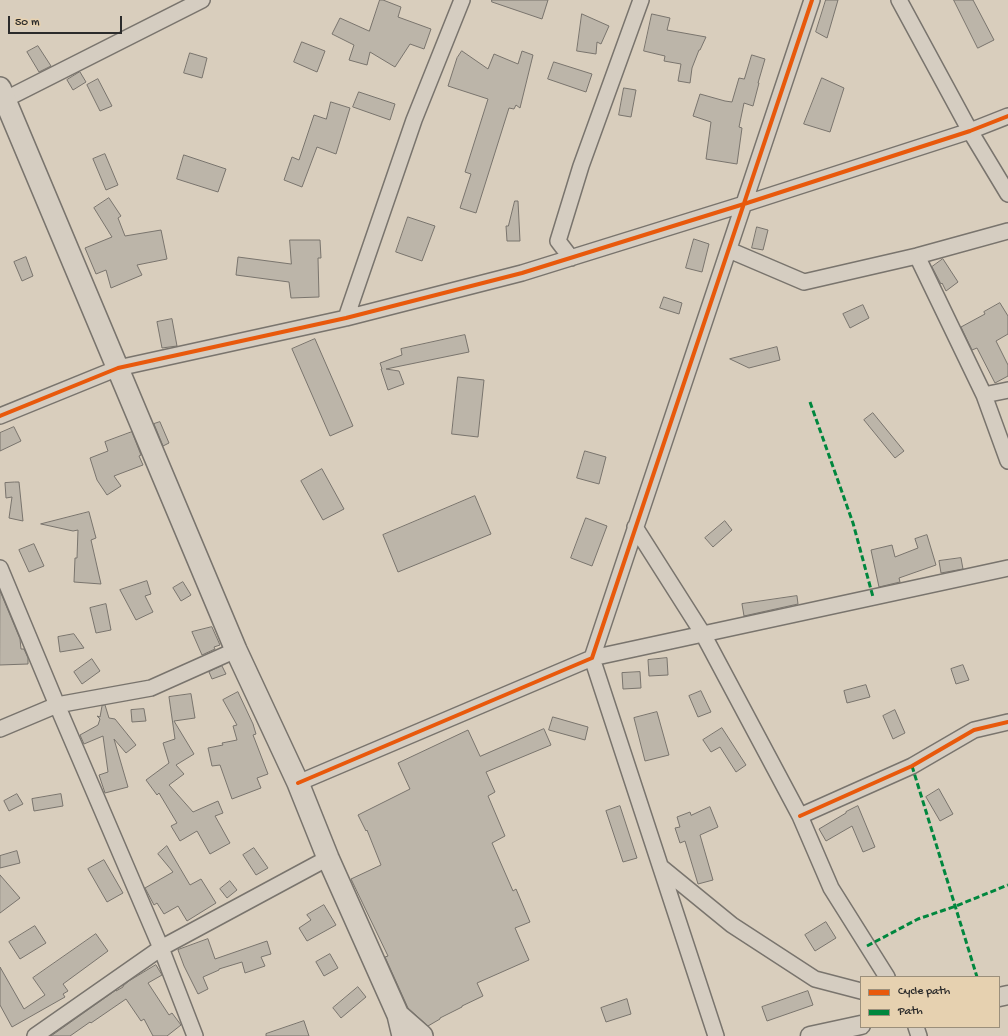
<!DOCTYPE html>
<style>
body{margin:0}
#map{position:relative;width:1008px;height:1036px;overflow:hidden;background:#d9cebd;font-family:"Gochi Hand",sans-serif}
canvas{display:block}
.legend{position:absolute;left:860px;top:976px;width:140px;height:52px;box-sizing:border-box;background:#e6d1b0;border:1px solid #9b8f7b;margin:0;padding:5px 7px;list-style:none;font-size:12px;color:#2b2b2b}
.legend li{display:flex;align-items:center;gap:8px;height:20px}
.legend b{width:20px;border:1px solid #9b8f7b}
.scale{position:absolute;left:8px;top:16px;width:114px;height:18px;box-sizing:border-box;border:2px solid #2b2b2b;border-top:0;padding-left:5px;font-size:12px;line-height:14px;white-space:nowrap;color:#2b2b2b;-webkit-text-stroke:3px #e6d1b0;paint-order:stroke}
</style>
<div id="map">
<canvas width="1008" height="1036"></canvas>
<ul class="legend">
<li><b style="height:5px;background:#e8590c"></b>Cycle path</li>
<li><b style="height:5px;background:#00873e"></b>Path</li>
</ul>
<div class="scale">50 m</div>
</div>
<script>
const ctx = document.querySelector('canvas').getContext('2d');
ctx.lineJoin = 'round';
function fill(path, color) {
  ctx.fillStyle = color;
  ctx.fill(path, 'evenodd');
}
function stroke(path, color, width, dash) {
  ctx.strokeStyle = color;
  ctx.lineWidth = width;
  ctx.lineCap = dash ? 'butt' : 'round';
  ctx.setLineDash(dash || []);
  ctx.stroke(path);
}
const building = new Path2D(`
 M380,0h3l18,7 -3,10 33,12 -7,20 -14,-5 -15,23 -25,-15 -3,13 -18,-5 5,-15 -22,-11 8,-16 29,13z
 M492,0h56l-6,19 -50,-17z
 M826,0h12l-11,38 -11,-6z
 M954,0h19l21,40 -16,8z
 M582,14l27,12 -8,18 -4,-2 -1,12 -19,-3z
 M652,14l18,4 -3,12 39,7 -6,13h-1l-7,18 -2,15 -12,-2 3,-17 -17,-3 1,-5 -21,-5z
 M302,42l23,9 -8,21 -23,-10z
 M38,46l13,20 -12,6 -12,-20z
 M462,51l26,18 6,-15 24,10 4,-13 11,4 -13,53 -4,-3 -2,4 -5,-1 -33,105 -16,-5 11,-34 -6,-2 23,-73 -40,-13 9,-28z
 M190,53l17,5 -5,20 -18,-5z
 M752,55l13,4 -7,24h1l-6,23 -9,-3 -5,24 3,1 -5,36 -31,-5 5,-37 -18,-6 7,-22 25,7 7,1 7,-24 5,1z
 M554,62l38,12 -6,18 -38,-13z
 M80,72l6,10 -13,8 -6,-10z
 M822,78l22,10 -14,44 -26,-8z
 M98,79l14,27 -12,5 -13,-26z
 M624,88l12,2 -5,27 -12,-2z
 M359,92l36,12 -5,16 -37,-13z
 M331,102l19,6 -14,46 -19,-7 -15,40 -18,-7 8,-23 7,3 15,-45 12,4z
 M105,154l13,31 -12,5 -13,-31z
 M184,155l42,14 -8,23 -41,-13z
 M109,198l12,18 -3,2 7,18 36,-6 6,29 -30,6 5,10 -31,13 -5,-18 -10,4 -11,-26 27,-11 -18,-29z
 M515,201h3l2,40h-13l-1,-15h2z
 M408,217l27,9 -13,35 -26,-9z
 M757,227l11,3 -5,20 -11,-2z
 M694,239l15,5 -7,28 -16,-4z
 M290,240h30l1,18h-3l1,39 -28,1 -2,-16 -53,-7 2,-18 53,7z
 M26,257l7,19 -11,5 -8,-19z
 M943,259l15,23 -12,9 -4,-8 -1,1 -9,-17z
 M664,297l18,6 -3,11 -19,-6z
 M1000,303l8,13v18l-12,7 12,24v11l-13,7 -18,-35 -5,2 -11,-23 24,-13 -1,-2z
 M863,305l6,13 -19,10 -7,-14z
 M172,319l5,27 -15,2 -5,-26z
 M465,335l4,17 -83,17 13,2 5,13 -16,6 -7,-21h1l-2,-6 22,-8 -1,-6z
 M315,339l38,87 -23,10 -38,-87z
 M777,347l3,13 -31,8 -19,-9z
 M458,377l26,3 -6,57 -26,-3z
 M873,413l31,38 -9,7 -31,-38z
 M160,422l9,21 -6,3 -9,-22z
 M14,427l7,14 -21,10v-18z
 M132,432l9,23 -2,1 4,9 -29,11 7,10 -14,9 -10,-15 -7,-22 18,-7 -3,-9z
 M585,451l21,6 -7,27 -22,-6z
 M322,469l22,40 -21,11 -22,-39z
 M15,482h4l4,39 -14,-3 3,-21 -6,1 -1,-15z
 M475,496l16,38 -93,38 -15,-37z
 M89,512l7,26 -5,2 10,44 -27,-2 1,-24h2l1,-28 -5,1 -32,-7z
 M586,518l21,8 -15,40 -21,-8z
 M725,521l7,9 -19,17 -8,-9z
 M927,535l9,30 -37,13 1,4 -21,5 -8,-37 21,-5 3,12 23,-9 -3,-9z
 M34,544l10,22 -15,6 -10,-22z
 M961,558l2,11 -22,4 -2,-12z
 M147,581l4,13 -6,2 8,16 -17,8 -16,-30z
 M183,582l8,13 -10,6 -8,-13z
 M0,591l20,48 1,10h3l4,9v6l-28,1z
 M797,596l1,8 -54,12 -2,-12z
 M106,604l5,26 -15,3 -6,-25z
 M212,627l8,18 -6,2 1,2 -13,6 -10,-23z
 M74,634l10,14 -24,4 -2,-15z
 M667,658l1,17 -19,1 -1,-16z
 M92,659l8,12 -18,13 -8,-12z
 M963,665l6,15 -13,4 -5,-15z
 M222,666l4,8 -14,5 -3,-7z
 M640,672l1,16 -18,1 -1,-16z
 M866,685l4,12 -23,6 -3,-12z
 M701,691l10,21 -13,5 -9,-21z
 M238,692l15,32 3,10 -3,1 15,39 -11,4 4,10 -29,11 -12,-34 -8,1 -4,-18 15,-3 -1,-2 15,-3 -4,-14 4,-1 -14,-25z
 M191,694l4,24 -21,3 20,33 -18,11 8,9 -15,11 24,27 25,-11 5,12 -8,3 15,27 -20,11 -13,-23 -17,10 -9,-15 6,-3 -18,-30 -2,2 -11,-15 23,-17 -6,-20 12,-4 -6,-42z
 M105,705l4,13 6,1 21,26 -10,8 -12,-14 14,48 -23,6 -6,-18 9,-3 -5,-36 -19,8 -4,-9 18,-10 2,-6 -3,-3 3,1 2,-11z
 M144,709l2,12 -14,1 -1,-12z
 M895,710l10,23 -12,6 -10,-23z
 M657,712l12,43 -24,6 -11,-43z
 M553,717l35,10 -3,13 -36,-10z
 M722,728l24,37 -10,7 -16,-25 -9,5 -8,-12z
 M544,729l7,16 -65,27 9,20 -7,4 17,40 -13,7 21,48 3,-2 14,33 -15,6 14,32 -52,23 6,13 -21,10v1l-22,11v1l-12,7 -20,-18 -23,-51 3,-1 -37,-77 30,-14 -14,-35 -1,1 -8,-16 52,-26 -12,-26 70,-33 12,26z
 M939,789l14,25 -13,7 -14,-24z
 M17,794l6,10 -14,7 -5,-10z
 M61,794l2,12 -29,5 -2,-12z
 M620,806l17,52 -14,4 -17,-51z
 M858,806l17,41 -12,5 -11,-26 -26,15 -7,-12 27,-16v-1z
 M710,807l8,20 -18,8 13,45 -15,4 -13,-43 -5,2 -5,-15 5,-1 -3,-10 13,-5 1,3z
 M167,846l23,39 11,-6 15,24 -29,18 -9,-15 -14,8 -7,-11 -3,2 -9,-17 28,-16 -15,-18z
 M254,848l14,20 -12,7 -13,-20z
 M17,851l3,12 -20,5v-12z
 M104,860l19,33 -16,9 -19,-33z
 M0,875l20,23 -20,15z
 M230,881l7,9 -10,8 -7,-9z
 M324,905l12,20 -29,16 -8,-13 12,-8 -4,-5z
 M826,922l10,16 -21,13 -10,-16z
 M35,926l11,17 -26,16 -11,-17z
 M96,934l12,17 -45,33 5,7 -5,3 2,3 -53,30 -12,-22v-38l24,42 21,-14 -12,-17z
 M208,939l7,20 52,-18 4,13 -10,3 4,9 -20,7 -3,-11 -23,7v1l-16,7 5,12 -10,5 -14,-28 -6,-16z
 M330,954l8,14 -14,8 -8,-14z
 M156,965l6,10 -14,8 21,32 3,-2 9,12 -14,11h-14l-9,-17 -3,2 -15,-22 -35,24 -1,-1 -20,14h-19l65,-46v1l7,-4v-1l6,-5z
 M358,987l8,10 -25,21 -8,-10z
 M808,991l5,14 -46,16 -5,-14z
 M627,999l4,15 -25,8 -5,-14z
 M304,1021l5,15h-43v-2z`);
fill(building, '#bcb5a9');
stroke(building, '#79746d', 1);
const minor = new Path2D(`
 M899,0l71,131 38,63
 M0,102l202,-102
 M729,250l75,32 113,-26 91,-25
 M917,256l67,139 24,66
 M571,258l-13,-17 23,-75 60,-166
 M346,318l68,-198 48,-120
 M984,395l24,-5
 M0,416l118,-48 228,-50 176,-45 222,-69 226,-73 38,-15
 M635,527l68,107 97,182 31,72 56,89
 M0,568l57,137 104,243 34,88
 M0,729l57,-24 94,-17 85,-38
 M298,783l294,-125 220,-658
 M800,816l112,-50 62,-36 34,-8
 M661,867l71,58 83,54 46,12
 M916,1027l3,9
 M35,1036l126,-88 167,-90
 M716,1036l-124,-378 416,-90`);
const tertiary = new Path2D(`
 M999,997l9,-2
 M810,1036l51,-11`);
const secondary = new Path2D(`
 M0,88l236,562 62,133 30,75 70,157 5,21
 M398,1015l24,21`);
stroke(minor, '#79746d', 18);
stroke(tertiary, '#79746d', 21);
stroke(secondary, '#79746d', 24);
stroke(minor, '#d5cdc1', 15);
stroke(tertiary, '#d5cdc1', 18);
stroke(secondary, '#d5cdc1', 21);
stroke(new Path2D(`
 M810,402l43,121 20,74
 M912,766l65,211
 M867,946l51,-27 38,-13 52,-21`), '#00873e', 3, [6, 3]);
stroke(new Path2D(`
 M0,416l118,-48 228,-50 176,-45 222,-69 226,-73 38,-15
 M298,783l294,-125 220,-658
 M800,816l112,-50 62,-36 34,-8`), '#e8590c', 4);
</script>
